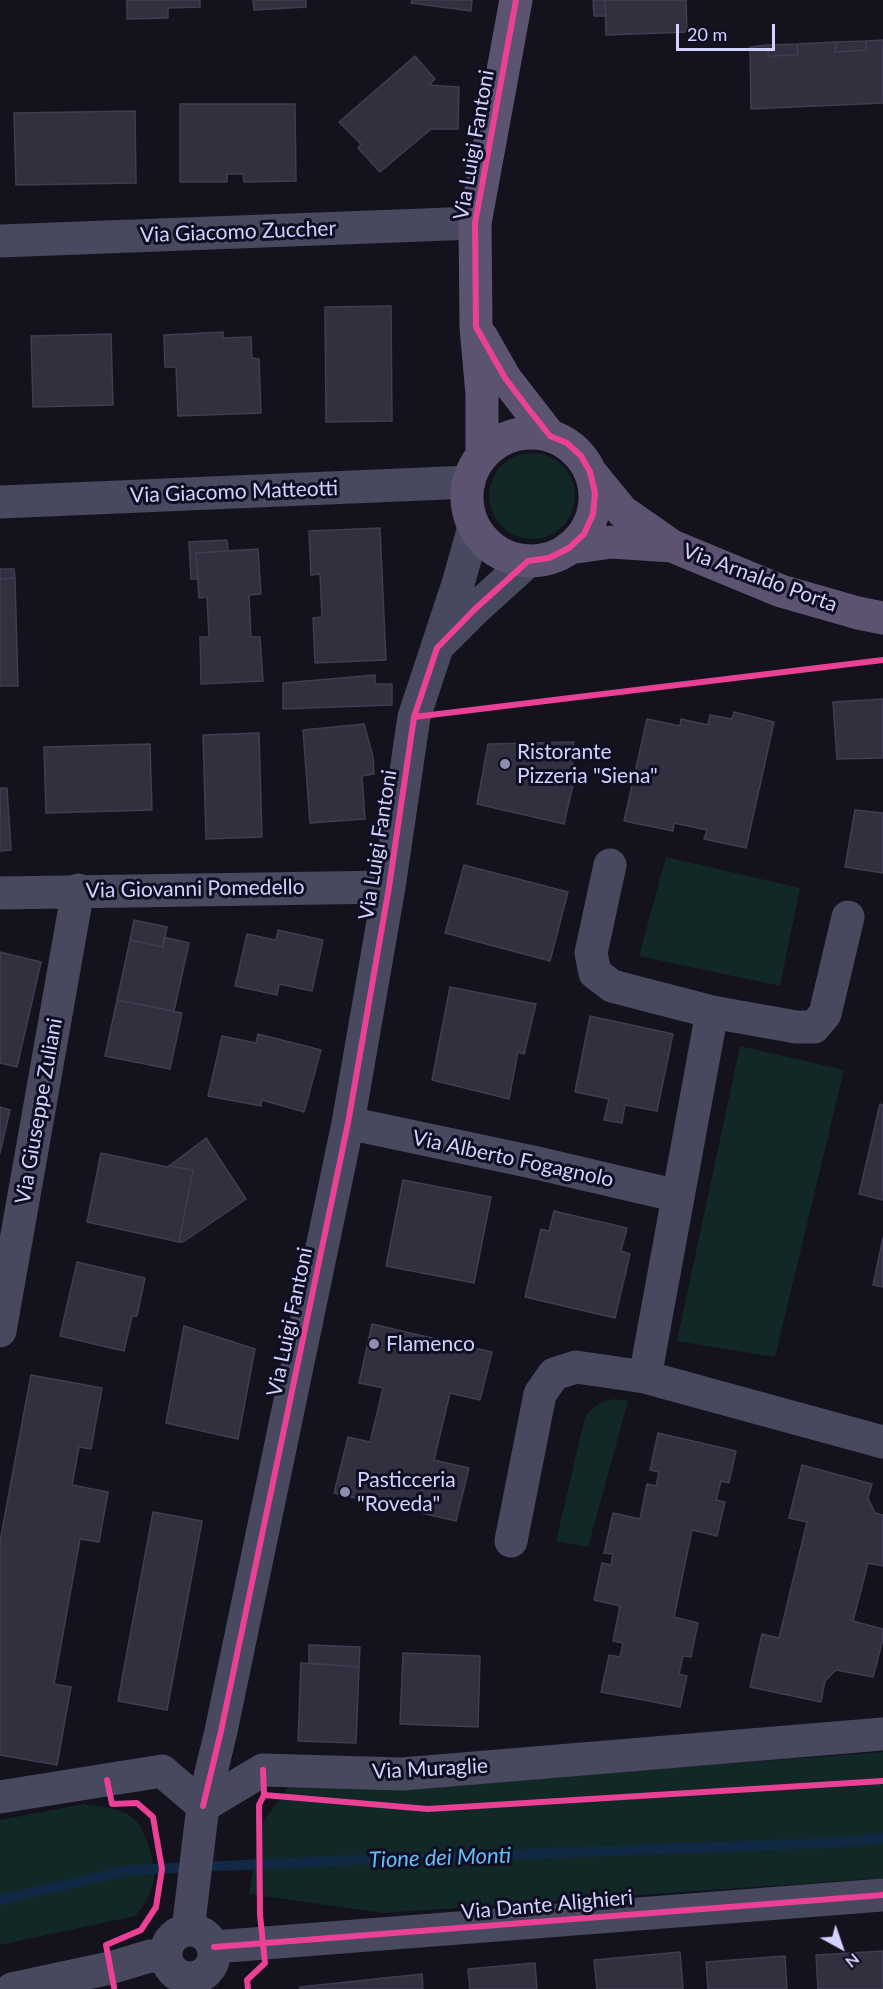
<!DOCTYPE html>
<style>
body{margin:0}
#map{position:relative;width:883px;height:1989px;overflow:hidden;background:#14121d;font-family:Lato,sans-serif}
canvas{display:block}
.north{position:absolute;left:811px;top:1917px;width:60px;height:60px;-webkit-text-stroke:4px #100e22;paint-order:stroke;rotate:140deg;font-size:16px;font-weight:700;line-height:24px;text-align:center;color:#d3d1fd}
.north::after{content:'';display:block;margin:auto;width:21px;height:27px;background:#d3d1fd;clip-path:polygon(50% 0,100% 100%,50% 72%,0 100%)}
.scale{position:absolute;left:676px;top:24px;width:99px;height:27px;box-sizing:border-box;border:3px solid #d3d1fd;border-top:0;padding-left:8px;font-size:18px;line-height:21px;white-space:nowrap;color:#d3d1fd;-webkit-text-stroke:4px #100e22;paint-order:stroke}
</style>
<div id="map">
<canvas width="883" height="1989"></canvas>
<div class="north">N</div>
<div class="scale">20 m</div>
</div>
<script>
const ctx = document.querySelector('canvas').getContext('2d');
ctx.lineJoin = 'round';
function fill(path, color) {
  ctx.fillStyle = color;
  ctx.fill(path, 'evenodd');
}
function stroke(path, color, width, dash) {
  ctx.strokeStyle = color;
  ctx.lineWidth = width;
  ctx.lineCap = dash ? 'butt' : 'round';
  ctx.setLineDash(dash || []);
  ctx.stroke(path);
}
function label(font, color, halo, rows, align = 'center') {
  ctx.font = font + ' Lato,sans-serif';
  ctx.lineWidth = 6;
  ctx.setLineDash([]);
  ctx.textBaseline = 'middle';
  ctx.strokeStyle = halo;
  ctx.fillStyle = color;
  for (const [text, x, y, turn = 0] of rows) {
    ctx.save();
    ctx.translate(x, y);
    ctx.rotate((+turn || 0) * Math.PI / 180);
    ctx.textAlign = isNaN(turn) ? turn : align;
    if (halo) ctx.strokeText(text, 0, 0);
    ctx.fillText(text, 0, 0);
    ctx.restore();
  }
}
fill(new Path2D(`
 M489 496a43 43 0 1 1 86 0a43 43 0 1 1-86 0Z
 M666,857l134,31 -20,98 -141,-30z
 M740,1046l104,24 -69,287 -98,-16z
 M615,1399l13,2 -40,146 -32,-6 29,-124c9,-11 16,-16 30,-18z
 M883,1752v126l-499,35 -135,-19 12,-69 31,-43 138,4z
 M84,1804c13,3 39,4 49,14 12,9 21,41 21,56 1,12 -10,33 -19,42l-135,29v-125z`), '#122827');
stroke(new Path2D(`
 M0,1900l129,-30 228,-10 471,-17 55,-5`), '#112944', 10);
const building = new Path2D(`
 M127,0h73v7l-32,1v10l-41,1z
 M253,0h53v7l-52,3z
 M412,0h60l-1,11 -60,-8z
 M593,0h12l1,16h-12z
 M605,0h81l1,32 -81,3z
 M883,40v63l-132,6 -1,-62 18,-2v11l30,-1 -1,-11 39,-2 -1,10 31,-2v-9z
 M866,41v9l-31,2 1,-10z
 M797,44l1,11 -30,1v-11z
 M415,56l20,23 -6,6 30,2 -1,42h-27l-51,43 -22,-24 3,-4 -22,-22z
 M180,104h115l1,77 -52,1 -1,-8h-16v8h-47z
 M135,111l1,72 -120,2 -2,-72z
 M391,306l1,115 -66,1 -1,-115z
 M223,332v6l28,-1 1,21 7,1 2,54 -83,3 -2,-49h-11l-1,-32z
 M111,334l2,71 -80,2 -2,-71z
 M380,528l6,132 -71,3 -2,-45 9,-1 -2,-43 -9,1 -2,-44z
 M227,540l1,11 -32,2 2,26h-7l-2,-37z
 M258,549l3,45 -12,1 2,42h9l3,44 -62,3 -1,-47h9l-2,-40 -8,1 -3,-45z
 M0,569h14l1,9 -15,1z
 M15,578l3,108h-18v-107z
 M375,675v9h17v21l-109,4v-26z
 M883,699v59l-46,1 -4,-57z
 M734,712l40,10 -28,126 -42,-9 3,-9 -33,-7 -1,8 -49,-10 23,-102 33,7 1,-7 27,6 2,-10 22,4z
 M364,724l9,33 1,17 -12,2 3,43 -55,4 -7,-93z
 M259,733l3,104 -56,2 -3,-104z
 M574,742l-3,20 6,6 -13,56 -87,-20 11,-60z
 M150,744l2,66 -106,3 -2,-66z
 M0,788h7l4,62 -11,1z
 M855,810l28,3v60l-38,-6z
 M464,865l104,27 -18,69 -105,-28z
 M134,920l33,7 -4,20 -33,-7z
 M278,930l45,10 -11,51 -33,-7 -2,11 -42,-9 12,-52 29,6z
 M164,937l25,6 -15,68 -57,-11 13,-60 33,7z
 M0,952l41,10 -24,105 -17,-4z
 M450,987l86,17 -12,50 -6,-2 -9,47 -77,-19z
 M117,1000l65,13 -12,56 -65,-13z
 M590,1016l83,18 -16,77 -32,-6 -3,18 -18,-3 5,-21 -34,-7z
 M258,1034l63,16 -17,62 -42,-12 -1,6 -53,-10 14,-60 34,7z
 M880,1104l3,1v95l-24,-6z
 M0,1107l10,3 -10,43z
 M206,1138l40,61 -63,43h-4l14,-72 -24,-4z
 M101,1153l66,14 2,-1 24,4 -14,72 -92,-20z
 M403,1180l88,17 -17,86 -88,-17z
 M554,1211l73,17 -6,23 9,3 -15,64 -90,-21 16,-68 8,2z
 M883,1238v49l-10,-2z
 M77,1262l68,16 -8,38h-5l-8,35 -64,-15z
 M372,1324l120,28 -12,48 -30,-7 -16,67 35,8 -13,53 -122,-28 14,-56 22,5 13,-54 -24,-5z
 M184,1326l71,23 -17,90 -72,-16z
 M31,1375l71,13 -11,61 -12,-2 -7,38 36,7 -9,50 -19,-3 -26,145 17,3 -14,78 -57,-10v-214z
 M658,1433l78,18 -7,32 -8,-2 -5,19 9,2 -8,34 -25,-6 -18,87 24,6 -7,34 -8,-1 -4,18 8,2 -7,31 -79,-15 8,-37 11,2 3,-14 -10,-2 7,-35 -26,-6 8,-37 9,2 2,-11 -9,-1 9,-40 27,6 7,-35 9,2 3,-14 -9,-2z
 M802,1465l70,19 -4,14 7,15 8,2v51l-15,-3 -15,58 30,8v10l-10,38 -37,-7 -11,11 -4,21 -71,-15 12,-53 17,4 28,-116 -18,-4z
 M153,1512l49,9 -35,189 -49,-9z
 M309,1645l51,2 -1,20 -50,-4z
 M403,1653l77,3 -2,71 -78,-3z
 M301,1663l58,4 -3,76 -58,-2z
 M883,1951v38h-65l-2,-34z
 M680,1952l3,37h-86l-3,-29z
 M785,1956l2,33h-79l-2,-27z
 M535,1963l2,26h-67l-2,-20z
 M422,1974l1,15h-123v-2z`);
fill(building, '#32303f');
stroke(building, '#3f3d50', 1.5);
stroke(new Path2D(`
 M0,241l475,-18
 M0,502l469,-20
 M442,642l32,-32 54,-49
 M610,865l-19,88 4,20 17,13 100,26 84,15h18l11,-13 23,-97
 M0,893l389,-6
 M712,1012l-67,365 238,65
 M348,1123l189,40 141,33
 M0,1331l78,-441
 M511,1541l29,-147 14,-20 22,-7 69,10
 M0,1797l162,-26 41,35
 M203,1806l60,-36 139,4 481,-40
 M166 1954a24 24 0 1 1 48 0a24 24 0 1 1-48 0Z
 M188,1930l15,-124 18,-75 127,-608 41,-236 25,-170 44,-133 16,-57
 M214,1947l669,-52
 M12,1989l98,-21 40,-12 16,2`), '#48485e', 33);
stroke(new Path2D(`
 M481,336l24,42 45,58
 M467 497a64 64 0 1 1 128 0a64 64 0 1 1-128 0Z
 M482,455v-61l-6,-67 -1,-104 41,-223
 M590,472l32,39 50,35 109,45 77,22 25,5
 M569,548l43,-6 60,4`), '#5b536f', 33);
stroke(new Path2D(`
 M414,717l469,-57
 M263,1770l1,25 164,14 455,-28
 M107,1780l5,24 25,-1 16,14 9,52 -6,38 -15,23 -35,15 8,42
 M203,1806l18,-75 127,-608 41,-236 25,-170 23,-69 37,-38 54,-49 21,-3 20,-10 15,-14 9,-20 2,-21 -5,-21 -9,-16 -14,-13 -17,-7 -23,-29 -22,-29 -29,-51 -1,-104 41,-223
 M214,1947l669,-52
 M248,1989l-1,-9 18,-17 -5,-48 -1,-110 5,-10`), '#ea4096', 6);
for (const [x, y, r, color] of [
 [505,764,6,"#908eaf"],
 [374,1344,6,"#908eaf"],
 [345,1492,6,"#908eaf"]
]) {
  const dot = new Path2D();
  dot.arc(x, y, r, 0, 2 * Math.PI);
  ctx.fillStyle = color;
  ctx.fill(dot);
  stroke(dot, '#100e22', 2);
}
label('21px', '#d3d1fd', '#100e22', [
 ["Via Luigi Fantoni",474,145,-80],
 ["Via Giacomo Zuccher",238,232,-2],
 ["Via Giacomo Matteotti",234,492,-2],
 ["Via Arnaldo Porta",760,578,20],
 ["Via Luigi Fantoni",378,845,-81],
 ["Via Giovanni Pomedello",195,889,-1],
 ["Via Giuseppe Zuliani",39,1111,-80],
 ["Via Alberto Fogagnolo",513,1159,12],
 ["Via Luigi Fantoni",290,1322,-78],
 ["Via Muraglie",430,1769,-3],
 ["Via Dante Alighieri",547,1905,-5]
]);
label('21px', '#d3d1fd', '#100e22', [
 ["Ristorante",517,752],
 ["Pizzeria \"Siena\"",517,776],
 ["Flamenco",386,1344],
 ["Pasticceria",357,1480],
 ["\"Roveda\"",357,1504]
], 'left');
label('italic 22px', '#64bff8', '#100e22', [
 ["Tione dei Monti",440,1858,-2]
]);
</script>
